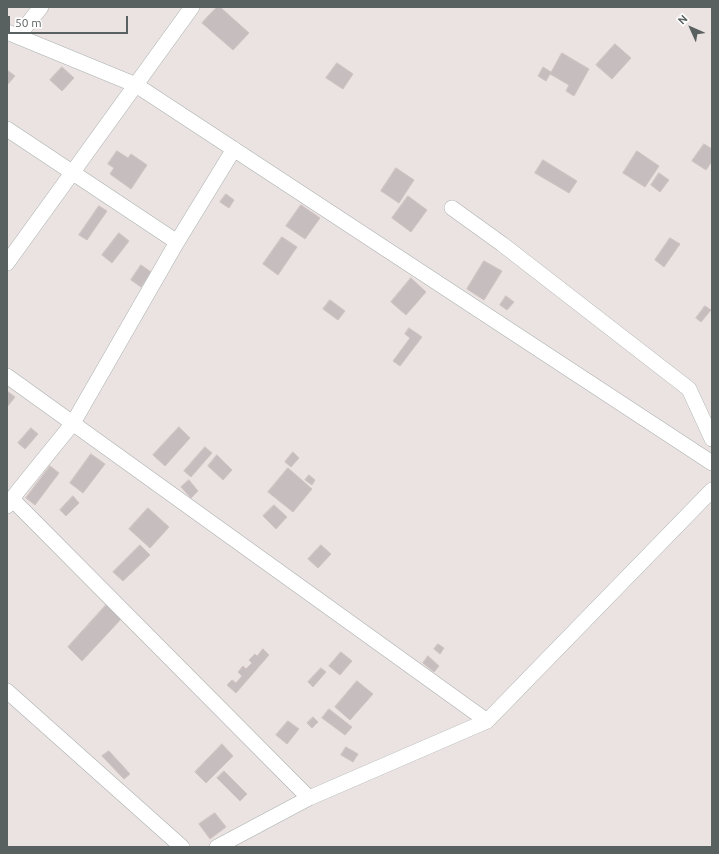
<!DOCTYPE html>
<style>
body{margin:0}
#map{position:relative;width:719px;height:854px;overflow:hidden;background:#ebe3e1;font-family:Ubuntu,sans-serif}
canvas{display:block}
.frame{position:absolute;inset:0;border:8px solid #596060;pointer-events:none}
.north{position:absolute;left:671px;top:8px;width:40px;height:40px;-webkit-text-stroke:3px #fff;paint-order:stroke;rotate:315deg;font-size:11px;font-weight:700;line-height:16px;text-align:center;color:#596060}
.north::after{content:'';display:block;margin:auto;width:14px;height:18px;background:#596060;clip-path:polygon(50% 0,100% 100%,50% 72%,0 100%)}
.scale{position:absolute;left:8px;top:16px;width:120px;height:18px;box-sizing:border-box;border:2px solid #596060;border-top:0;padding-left:5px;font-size:12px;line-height:14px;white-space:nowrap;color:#596060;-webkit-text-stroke:3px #fff;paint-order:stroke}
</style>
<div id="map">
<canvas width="719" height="854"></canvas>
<div class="frame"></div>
<div class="north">N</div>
<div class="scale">50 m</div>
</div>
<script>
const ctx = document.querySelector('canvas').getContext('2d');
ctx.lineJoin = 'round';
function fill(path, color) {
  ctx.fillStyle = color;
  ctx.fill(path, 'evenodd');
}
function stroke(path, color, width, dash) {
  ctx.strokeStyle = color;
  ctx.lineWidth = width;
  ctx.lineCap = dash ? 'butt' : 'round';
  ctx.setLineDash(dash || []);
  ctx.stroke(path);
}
const building = new Path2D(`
 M217,7h3l29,26 -16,17 -31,-27z
 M615,44l16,14 -19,21 -16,-14z
 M562,53l27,16 -15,27 -8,-5 3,-6 -19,-11 -4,7 -8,-5 5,-9 8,5z
 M337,63l16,11 -10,15 -17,-11z
 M62,67l12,11 -12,13 -12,-11z
 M7,70l8,6 -8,9z
 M704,144l8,5v12l-6,9 -14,-9z
 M117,151l11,7 3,-4 16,11 -16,24 -21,-15 4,-6 -6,-4z
 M637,151l22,15 -14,21 -22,-14z
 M543,160l34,21 -8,12 -34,-20z
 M396,168l18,12 -15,23 -18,-12z
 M659,173l10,7 -9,12 -9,-7z
 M226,194l8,6 -5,8 -9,-6z
 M408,196l19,14 -16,22 -19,-14z
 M301,205l19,13 -15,21 -19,-13z
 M99,206l8,5 -20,29 -8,-5z
 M119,233l10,8 -17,22 -10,-8z
 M282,237l15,10 -19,28 -15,-11z
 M670,238l10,6 -16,23 -9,-7z
 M484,261l18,10 -18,29 -17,-11z
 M141,265l10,7 -10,15 -10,-7z
 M411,278l15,14 -20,23 -15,-13z
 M506,296l8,6 -7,8 -7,-5z
 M330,300l15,11 -7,9 -15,-11z
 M705,306l6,4 -10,12 -5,-4z
 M409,328l13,9 -22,29 -7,-5 17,-23 -5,-4z
 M7,391l8,6 -8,10z
 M179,427l11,11 -25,28 -12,-11z
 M31,428l7,6 -13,15 -7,-6z
 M205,447l7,6 -21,24 -7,-6z
 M293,452l6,6 -8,9 -6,-5z
 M91,454l14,10 -22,29 -13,-10z
 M217,455l15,15 -9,10 -15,-14z
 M50,466l9,7 -24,32 -9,-7z
 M288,468l24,21 -19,23 -25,-20z
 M309,475l6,5 -3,5 -7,-5z
 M189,480l9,11 -7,7 -10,-11z
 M73,496l6,7 -13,13 -6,-6z
 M274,505l13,12 -11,12 -13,-13z
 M148,508l21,19 -19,21 -21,-19z
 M140,545l10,10 -27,26 -10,-9z
 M321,545l10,9 -13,14 -10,-9z
 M107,604l15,14 -40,43 -14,-14z
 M438,644l6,4 -4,6 -6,-5z
 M263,649l6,6 -33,38 -9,-8 5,-5 4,3 6,-7 -4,-4 5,-6 3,3 6,-6 -3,-3 6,-6 2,2z
 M341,652l11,9 -12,14 -11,-9z
 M428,656l11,10 -5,6 -11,-9z
 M321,668l5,4 -13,15 -5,-5z
 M357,681l16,13 -23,26 -15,-13z
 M329,709l23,18 -7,8 -23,-17z
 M313,717l5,5 -6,6 -5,-5z
 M288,721l11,8 -12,15 -11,-9z
 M222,744l11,12 -27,27 -11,-11z
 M346,747l12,7 -5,8 -12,-7z
 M109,751l21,23 -6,5 -22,-23z
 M224,771l23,23 -7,7 -23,-23z
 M215,813l11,14 -16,12 -11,-15z`);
fill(building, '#c6bebe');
stroke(building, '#cfc2c0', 1);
const street = new Path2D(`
 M7,32l129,53 576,378
 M18,36l23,-29
 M7,129l170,113
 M452,208l50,36 187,145 23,50
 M7,263l185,-256
 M7,376l480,345
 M12,499l297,299
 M7,506l11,-15 55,-68 104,-181 57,-93
 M7,691l175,156
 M217,847l92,-49 178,-77 225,-231`);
stroke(street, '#aab0b0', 16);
stroke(street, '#fff', 15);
</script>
